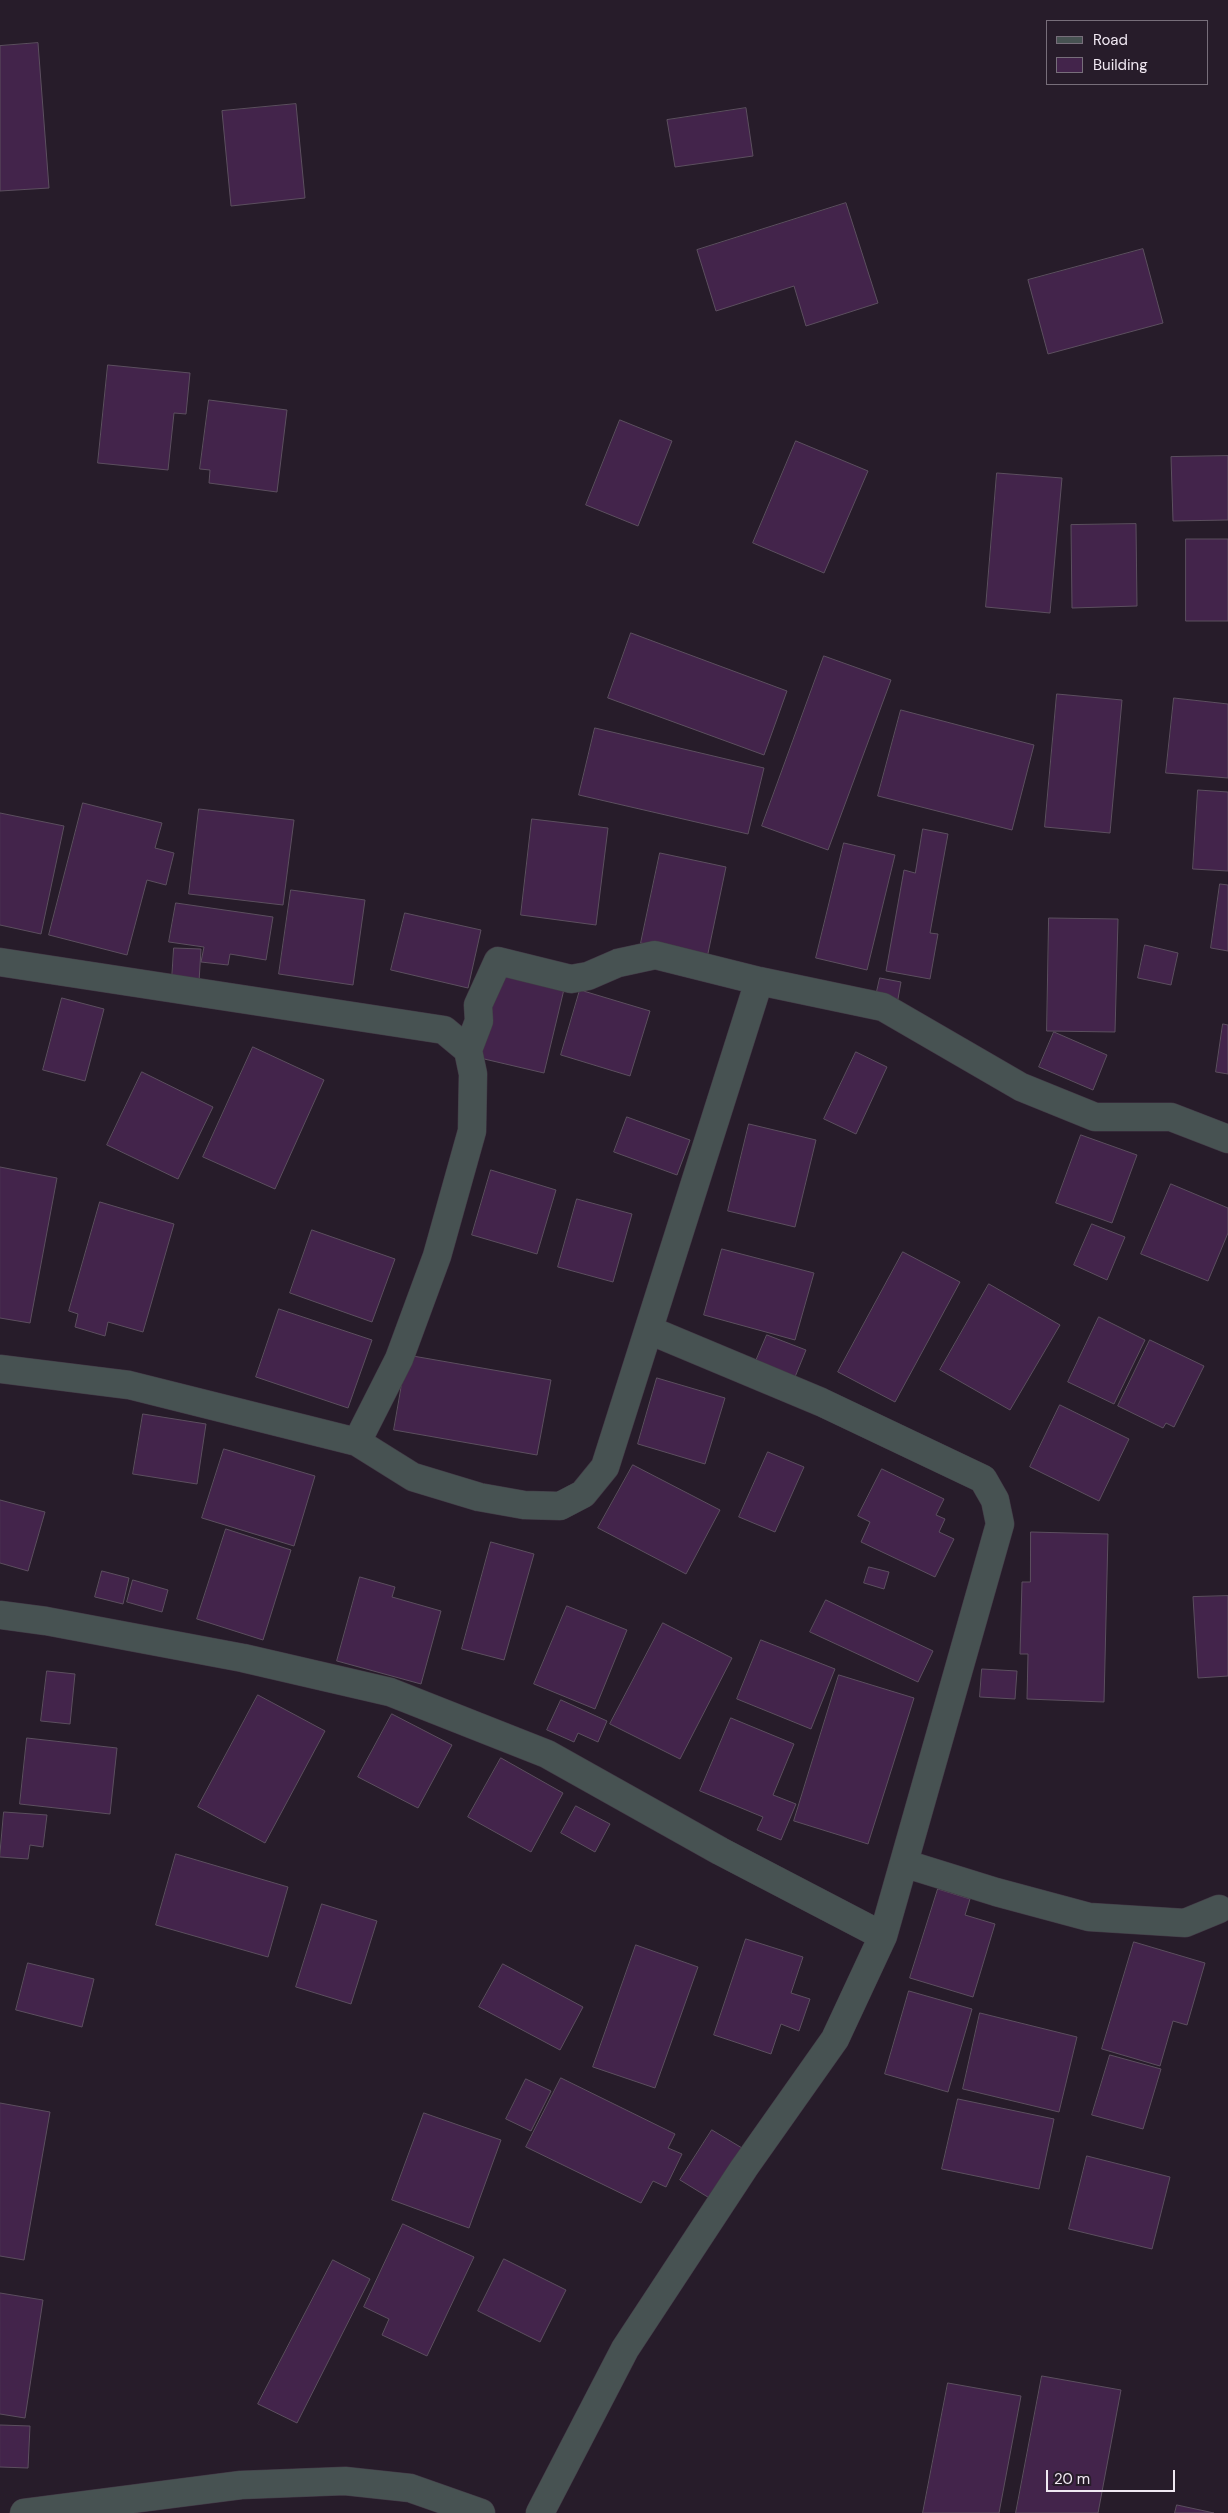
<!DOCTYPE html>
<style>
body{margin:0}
#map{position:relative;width:1228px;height:2513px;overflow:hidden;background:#271c2a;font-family:"DM Sans",sans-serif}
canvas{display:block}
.legend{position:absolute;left:1046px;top:20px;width:162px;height:65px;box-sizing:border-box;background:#271c2a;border:1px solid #776e7a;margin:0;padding:6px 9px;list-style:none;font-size:15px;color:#f0e8f2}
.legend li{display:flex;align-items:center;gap:10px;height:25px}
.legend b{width:25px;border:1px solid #776e7a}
.scale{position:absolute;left:1046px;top:2470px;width:129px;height:22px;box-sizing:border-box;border:2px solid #f0e8f2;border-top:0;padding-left:6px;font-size:15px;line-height:18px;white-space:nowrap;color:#f0e8f2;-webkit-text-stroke:4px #271c2a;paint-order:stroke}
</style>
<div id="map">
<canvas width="1228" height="2513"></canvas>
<ul class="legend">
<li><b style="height:6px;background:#475252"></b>Road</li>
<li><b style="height:14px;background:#43244b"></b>Building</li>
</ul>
<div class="scale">20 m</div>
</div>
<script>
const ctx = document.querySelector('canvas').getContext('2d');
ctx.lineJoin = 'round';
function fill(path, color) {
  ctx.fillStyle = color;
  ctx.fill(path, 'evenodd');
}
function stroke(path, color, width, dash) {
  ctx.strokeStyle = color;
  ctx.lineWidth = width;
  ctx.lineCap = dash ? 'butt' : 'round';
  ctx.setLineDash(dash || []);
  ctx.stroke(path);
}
const building = new Path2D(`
 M38,43l11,145 -49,3v-145z
 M296,104l9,94 -74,8 -9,-95z
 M746,108l7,48 -78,11 -8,-47z
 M846,203l32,100 -72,23 -12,-40 -78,25 -19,-61z
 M1143,249l20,74 -115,31 -20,-74z
 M108,365l82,8 -4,41 -12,-1 -6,57 -70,-7z
 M209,400l78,10 -10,82 -68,-9 1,-13 -10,-1z
 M620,420l52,21 -34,85 -52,-21z
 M796,441l72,30 -44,102 -71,-30z
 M1228,456v64l-55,1 -2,-64z
 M997,473l65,5 -12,135 -64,-6z
 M1136,524l1,82 -65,2 -1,-83z
 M1186,539h42v82h-42z
 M631,633l156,58 -23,64 -156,-57z
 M824,656l67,24 -63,170 -66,-24z
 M1057,694l65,6 -12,133 -65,-6z
 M1174,698l54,6v74l-62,-5z
 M901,710l133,35 -22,85 -134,-34z
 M595,728l169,40 -16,66 -169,-39z
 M1198,790l30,2v79l-35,-2z
 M83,803l79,20 -7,25 19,5 -8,32 -19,-5 -20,75 -78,-20z
 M199,809l95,11 -11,85 -94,-11z
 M0,813l64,13 -23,108 -41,-9z
 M532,819l76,9 -12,97 -75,-10z
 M923,829l25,5 -18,99 8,1 -8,45 -44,-8 18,-101 11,3z
 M844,843l51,12 -28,115 -51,-12z
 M660,853l66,14 -19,91 -66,-15z
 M1220,884l8,1v66l-17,-3z
 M291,890l74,10 -12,85 -74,-11z
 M176,903l97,14 -7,43 -36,-6 -2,11 -27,-3 3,-15 -35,-5z
 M405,913l76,17 -13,58 -77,-18z
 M1049,918l69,1 -3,113 -68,-1z
 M1145,945l33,8 -7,32 -33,-7z
 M174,948l27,1 -2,33 -27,-2z
 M500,970l65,15 -21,88 -64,-15z
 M880,978l21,4 -5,28 -22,-5z
 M580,990l70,21 -20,65 -69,-21z
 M62,998l42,11 -19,72 -42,-11z
 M1223,1024l5,1v49l-12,-2z
 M1054,1032l53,23 -14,35 -54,-23z
 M253,1047l71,33 -49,109 -72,-32z
 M856,1052l31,15 -31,67 -32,-15z
 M142,1072l71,35 -35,72 -71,-34z
 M627,1117l63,23 -13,35 -63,-23z
 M749,1124l67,16 -21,87 -67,-16z
 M1081,1135l56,20 -25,68 -56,-20z
 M0,1167l57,11 -27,145 -30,-5z
 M491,1170l65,20 -19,64 -65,-19z
 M1171,1184l57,24v25l-20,48 -67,-27z
 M577,1199l55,15 -19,68 -55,-15z
 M100,1202l74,22 -31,108 -35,-10 -3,14 -30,-9 3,-13 -9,-3z
 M1092,1224l33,13 -18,43 -33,-15z
 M312,1230l83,29 -23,63 -82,-29z
 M722,1249l92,24 -19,67 -91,-25z
 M903,1252l57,30 -65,120 -57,-30z
 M989,1284l71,41 -50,85 -70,-40z
 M279,1309l93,31 -24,68 -92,-31z
 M1099,1317l46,23 -31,64 -46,-22z
 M767,1335l39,15 -11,27 -39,-16z
 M1150,1340l54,26 -30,61 -8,-4 -3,5 -45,-22z
 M407,1355l144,25 -14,75 -143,-25z
 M657,1378l68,20 -20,66 -67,-20z
 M1060,1405l69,34 -30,62 -69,-34z
 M143,1414l63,10 -9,60 -64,-10z
 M224,1449l91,27 -21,70 -92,-28z
 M768,1452l36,15 -29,65 -36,-15z
 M633,1465l87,45 -34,64 -88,-46z
 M882,1469l62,30 -8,16 9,4 -6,13 15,7 -19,38 -74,-35 9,-20 -12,-6z
 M0,1500l45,12 -17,59 -28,-8z
 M226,1529l65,21 -28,90 -66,-21z
 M1031,1532l77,2 -4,168 -77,-3 1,-45h-8l2,-72h8z
 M491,1542l43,12 -30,106 -42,-11z
 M869,1567l20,5 -5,17 -20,-6z
 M102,1571l27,7 -6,26 -28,-7z
 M360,1577l35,10 -3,10 49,14 -20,73 -84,-23z
 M133,1580l35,10 -6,22 -35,-10z
 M1228,1596v80l-30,2 -5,-81z
 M826,1600l107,51 -15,31 -108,-50z
 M567,1606l60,24 -32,79 -61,-25z
 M663,1623l69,35 -52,101 -70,-35z
 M761,1640l74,29 -24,60 -74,-30z
 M982,1669l35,2 -2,28 -35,-2z
 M47,1671l28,3 -5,50 -29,-3z
 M839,1675l75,23 -46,146 -74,-23z
 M258,1695l67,36 -60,112 -67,-36z
 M561,1700l46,21 -9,21 -20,-9 -4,9 -27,-12z
 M392,1714l60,31 -34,63 -60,-31z
 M731,1718l63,26 -21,51 23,9 -15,36 -24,-10 6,-13 -63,-26z
 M27,1738l90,10 -7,66 -90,-10z
 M501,1758l62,35 -32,59 -63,-35z
 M576,1806l34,18 -15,28 -34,-19z
 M4,1812l43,3 -4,32 -13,-2 -2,14 -28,-2z
 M176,1854l112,33 -20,70 -112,-32z
 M938,1889l32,10 -5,16 30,9 -22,73 -63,-19z
 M322,1904l55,17 -26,83 -55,-17z
 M746,1939l57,18 -12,36 19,6 -11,32 -18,-7 -10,30 -57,-19z
 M1134,1942l71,21 -18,62 -14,-4 -13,45 -58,-17z
 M636,1945l62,22 -43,121 -62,-21z
 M28,1963l66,16 -12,48 -66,-17z
 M503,1964l80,43 -23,43 -81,-43z
 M909,1991l63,18 -24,83 -63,-18z
 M980,2013l97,24 -18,75 -96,-23z
 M1110,2055l51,14 -18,60 -51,-14z
 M561,2078l114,56 -7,14 14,6 -16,33 -13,-6 -12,22 -115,-56z
 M526,2079l25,12 -20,40 -25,-12z
 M958,2099l96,20 -15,70 -97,-20z
 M0,2103l50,9 -26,148 -24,-4z
 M424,2113l77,27 -32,88 -77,-28z
 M712,2130l30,18 -31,51 -31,-19z
 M1087,2156l83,21 -18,72 -83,-20z
 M403,2224l71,33 -47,99 -45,-21 7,-16 -25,-12z
 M504,2259l62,31 -26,52 -62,-31z
 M333,2260l37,19 -73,144 -39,-19z
 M0,2293l43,7 -18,118 -25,-4z
 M1042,2376l79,14 -23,123h-82z
 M948,2383l73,13 -22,117h-76z
 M0,2425l30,1 -2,42 -28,-1z
 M1177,2505l37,8h-39z`);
fill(building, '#43244b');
stroke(building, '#5c4f5f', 1);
const minor = new Path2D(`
 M0,962l444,68 24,20
 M0,1369l129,16 228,57 56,35 66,20 45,8 36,1 23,-12 22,-27 154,-486
 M357,1442l42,-83 38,-103 35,-125 1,-57 -5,-24 11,-29 -1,-16 20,-44 73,18 17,-3 30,-13 37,-8 104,26 124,26 138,80 74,30h76l57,22
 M0,1615l46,6 197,37 147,34 157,62 173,97 163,85
 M906,1864l90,28 93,25 96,6 34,-14
 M24,2513l217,-28 104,-4 65,7 71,25
 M540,2513l85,-164 119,-181 91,-129 48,-103 117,-412 -5,-24 -12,-21 -162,-77 -172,-72`);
stroke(minor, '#433946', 29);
stroke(minor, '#475252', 28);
</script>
